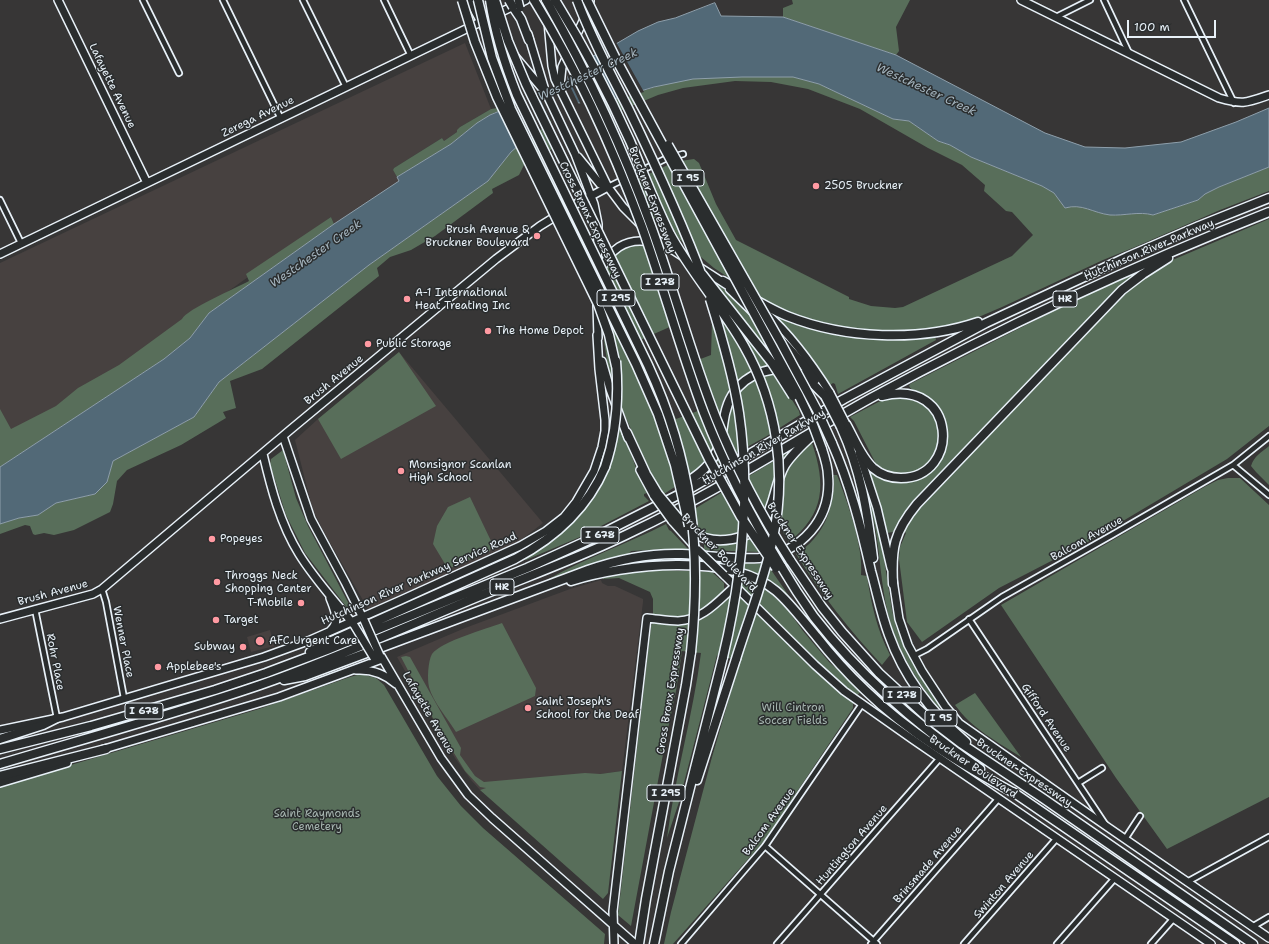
<!DOCTYPE html>
<style>
body{margin:0}
#map{position:relative;width:1269px;height:944px;overflow:hidden;background:#373636;font-family:"Shantell Sans",sans-serif}
canvas{display:block}
.scale{position:absolute;left:1127px;top:20px;width:89px;height:18px;box-sizing:border-box;border:2px solid #e8f1f8;border-top:0;padding-left:5px;font-size:12px;line-height:14px;white-space:nowrap;color:#e8f1f8;-webkit-text-stroke:3px #2a2d2e;paint-order:stroke}
</style>
<div id="map">
<canvas width="1269" height="944"></canvas>
<div class="scale">100 m</div>
</div>
<script>
const ctx = document.querySelector('canvas').getContext('2d');
ctx.lineJoin = 'round';
function fill(path, color) {
  ctx.fillStyle = color;
  ctx.fill(path, 'evenodd');
}
function stroke(path, color, width, dash) {
  ctx.strokeStyle = color;
  ctx.lineWidth = width;
  ctx.lineCap = dash ? 'butt' : 'round';
  ctx.setLineDash(dash || []);
  ctx.stroke(path);
}
function label(font, color, halo, rows, align = 'center') {
  ctx.font = font + ' "Shantell Sans",sans-serif';
  ctx.lineWidth = 3;
  ctx.setLineDash([]);
  ctx.textBaseline = 'middle';
  ctx.strokeStyle = halo;
  ctx.fillStyle = color;
  for (const [text, x, y, turn = 0] of rows) {
    ctx.save();
    ctx.translate(x, y);
    ctx.rotate((+turn || 0) * Math.PI / 180);
    ctx.textAlign = isNaN(turn) ? turn : align;
    if (halo) ctx.strokeText(text, 0, 0);
    ctx.fillText(text, 0, 0);
    ctx.restore();
  }
}
fill(new Path2D(`
 M465,43l26,66 -31,18 -3,5 -13,9 -2,-3 -48,30 -1,2 7,11 -66,43 -3,-7 -307,222 -24,11v-187z
 M399,352l144,171 -26,20 -149,66 -43,-75 -10,-20 -4,-11 -16,-63 23,-21z
 M601,580l1,3 6,3h7l28,13v3l-21,169 -142,19 -9,-10 -16,-22 -58,-101 68,-29 105,-39z
 M270,630l4,16 -23,6 -4,-15z`), '#474140');
fill(new Path2D(`
 M792,0h118l-14,27 3,24 -3,4 -113,-38v-9l10,-4z
 M719,77h74l26,7 74,35 16,2 29,20 12,4 21,12 71,29 12,7 11,15c17,-5 28,5 45,7 14,1 29,-4 43,0l45,-15 7,-6 14,-7 50,-20v24l-49,19 -85,37 -32,13 -101,47 -28,12 -49,11 -31,1 -39,-2 -24,-4 -20,-4 -36,-13 -61,-40 -61,-51 -21,-35 42,-20 20,-3 5,4 17,41 20,36 113,57v2l22,7 24,2 8,-1 109,-51 21,-21 -21,-23 -6,-1 -22,-20 1,-6 -23,-20 -34,-17 -68,-39 -52,-20 -37,-7 -36,-1 -52,7 -25,7 -48,20 -6,-13 65,-19 24,-4z
 M523,106l-27,6 -6,3 -13,8 -26,21 -54,33 -4,-7 1,-2 48,-30 2,3 13,-9v-2l3,-3 31,-18 13,-2z
 M551,118l1,31 -28,16 -5,10 -27,14 1,4 -58,43 -24,14 -21,7 -13,11 2,8 -117,93 -32,12 6,27 -13,4 3,6 -45,27 -54,25 -10,11 -4,23 -3,8 -36,18 -20,5 -10,-2 -9,2 -2,-1 -3,-8 -5,-1 -25,9v-10l19,-6 19,-3 18,-12 39,-9 12,-12 6,-21 81,-44 25,-35 150,-117 119,-84 23,-29z
 M331,217l3,7 -125,89 -19,25 -26,21 -164,108v-58l11,20 45,-23 22,-18 41,-23 63,-46c5,-10 54,-31 67,-38l-3,-7z
 M1269,219v207l-42,33 -141,84 -87,45 -77,54 -15,-20 -8,-63 1,-12 6,-14 -3,-2 8,-16 220,-229 32,-22z
 M633,244l20,2 28,76 -43,19 38,78 30,-11 -16,-45 21,-8 2,-69 -17,-19 29,23 23,22 25,49 -2,4c-24,3 -45,20 -50,44 -3,17 -3,33 -12,48 -10,17 -29,26 -45,37l-8,-12 -11,-22 -29,-64 -8,-28 -4,-27 1,-3 -5,-36 8,-37 3,-6 8,-9z
 M1146,269l-236,238 -17,25 -6,1 -10,-38 -8,-26 37,12c6,-5 35,-27 38,-31 7,-14 -2,-39 -13,-49 -6,-5 -19,-9 -22,-15l1,-2 173,-88z
 M775,316c42,21 114,24 160,20l1,4 -98,54 -3,-10 -2,-1 -3,2 -29,-42z
 M399,352l37,54 -95,53 -23,-40z
 M774,373l3,3 22,35 1,4 -33,21 -49,27 -1,-3c17,-35 4,-78 57,-87z
 M897,396c7,1 17,2 24,5 2,2 5,5 6,7 29,27 3,72 -36,66 -5,-1 -11,-6 -17,-8l1,-4 -21,-41 -4,-4 34,-18z
 M609,422l11,3 18,48 9,20 -3,1v2l5,5 -69,36 -54,23 -1,-1c41,-27 64,-45 84,-91l-9,-3 7,-26z
 M812,443c14,42 13,70 -23,99l-15,-25 -1,-8 15,-43 18,-20z
 M1269,446v39l-13,-13 -5,-6c3,-10 11,-14 18,-20z
 M794,449c-8,17 -18,33 -25,50 -2,6 -3,12 -7,18 -13,18 -41,24 -62,15 -7,-3 -13,-10 -19,-15z
 M283,450l13,48 12,28 43,82 -3,1 -43,-56 -19,-38 -16,-51 1,-5z
 M834,475h3c10,26 27,72 24,100l6,1c4,27 10,54 23,79l-8,10c-32,-34 -61,-71 -86,-111 28,-17 39,-47 38,-79z
 M1228,478h12l29,27v292l-102,52 -51,-71 -115,-173 205,-119 12,-6z
 M865,484l10,29 7,33 10,64 4,17 14,31 30,48 -1,2c-23,-27 -42,-59 -51,-94 -7,-29 -8,-59 -13,-88 -3,-14 -7,-28 -10,-42z
 M470,497l22,46 -2,8 -42,18 -15,-25 4,-18 11,-19z
 M666,524l3,6 2,1 18,19 -22,-1 -36,2 -3,4 -24,5 -57,20c38,-22 80,-36 119,-56z
 M748,538h3l9,14 -56,-2v-9c18,4 27,2 44,-3z
 M718,562l49,2 22,32c-5,-2 -9,-8 -14,-12 -18,-12 -37,-18 -57,-20z
 M662,570l50,2 12,11v5l2,2c-27,25 -34,29 -71,25l-2,-1v-15l-3,-7 -31,-14 -16,1v-1l28,-5z
 M729,574l17,4 16,7 10,9 15,15 16,22 26,31 32,29 -4,5 -40,-33z
 M733,594l6,1 89,87 25,19v7l-89,133 -91,103h-9l7,-32 41,-155 28,-96 -23,-6 -38,147 -12,36c8,-62 26,-123 34,-185l-19,-2 -6,40 -10,47 -35,188 -13,-11 33,-289 3,-4c7,1 15,2 22,2 24,1 41,-15 57,-30z
 M502,623l34,65 -1,8 -79,36c-8,-13 -23,-30 -27,-45 -2,-8 -1,-26 3,-33 10,-13 54,-25 70,-31z
 M406,656l4,1 51,91 -1,7 15,21 9,6 101,-9 15,1 22,-3 -14,122 -5,6 -123,-109 6,-2 -6,-1 -15,-16 -30,-49 -34,-65z
 M361,674l15,4 8,7 53,91 24,30 22,22 122,106 -1,10h-604v-157l16,-5 1,-1 242,-72 91,-32z
 M975,693l46,64c-23,-15 -49,-28 -66,-52z`), '#586e5a');
const water = new Path2D(`
 M715,3l6,13 62,1 113,38 149,78 40,14 40,1 56,-6 55,-20 33,-14v59l-50,20 -14,7 -7,6 -45,15c-14,-4 -29,1 -43,0 -17,-2 -28,-12 -45,-7l-11,-15 -12,-7 -71,-29 -21,-12 -12,-4 -29,-20 -16,-2 -74,-35 -26,-7h-51l-49,2 -39,8 -50,15 -27,1 -22,11 -44,38 -23,29 -119,84 -150,117 -25,35 -81,44 -6,21 -12,12 -39,9 -18,12 -19,3 -19,6v-57l164,-108 26,-21 19,-25 125,-89 65,-43 -2,-4 54,-33 26,-21 13,-8 12,-5 26,-3 41,-20 -2,-18 42,-21 29,-17 20,-9 17,-4z`);
fill(water, '#526977');
stroke(water, '#8e9fab', 1);
fill(new Path2D(`
 M616,42l28,50 -26,8 -23,-47z
 M592,55l24,46 -12,3 -23,1 -15,-32 -1,-5z
 M569,84l10,21 -23,11 -6,5 -10,-22z
 M539,100l10,22 -30,27 -11,-42 19,-2z`), '#373636');
const street = new Path2D(`
 M143,0l36,73
 M223,0l58,119
 M303,0l43,87
 M384,0l27,56
 M1104,0l25,53
 M1184,0l50,103
 M1056,17l34,-17
 M608,187l57,-28 18,-5
 M0,200l21,43
 M1233,465l36,30
 M102,589l4,13 18,96
 M35,609l22,109
 M969,619l136,205
 M913,656l14,-7 75,-52 110,-62 121,-70 36,-29
 M1078,783l24,-15
 M1125,839l15,-23
 M765,846l112,98
 M1187,882l82,-45
 M1252,927l17,-10
 M681,944l84,-98 97,-142
 M777,944l163,-186
 M871,944l128,-146
 M964,944l93,-106
 M1057,944l58,-66
 M1151,944l23,-26`);
const secondary = new Path2D(`
 M58,0l89,183
 M469,0l17,31 27,23 33,39 29,61 19,50 4,20 -1,60
 M546,0l6,66 3,13 53,108 15,20 29,29 10,7 65,42
 M1021,0l198,98c24,7 27,5 50,-3
 M528,34l16,53
 M560,86l2,-19 26,-57 2,-9
 M578,157l22,27 8,3
 M0,254l526,-254
 M600,273c8,-23 26,-36 50,-31
 M597,305l1,33
 M765,312c26,23 47,52 65,81
 M602,361l8,28 18,49
 M283,436l28,83 34,63 19,38
 M859,453l18,55 14,60
 M263,454c8,34 17,69 36,100 16,26 37,48 55,71
 M640,470l14,26
 M672,521l24,27
 M724,575l91,90 29,26 68,48 299,205
 M893,580l6,39 9,26 14,26 23,35 14,17 134,94 176,121
 M0,619l93,-25 9,-5 188,-159 206,-171 44,-33 34,-21 34,-18
 M330,631c11,-9 4,-22 0,-33
 M381,656l60,102 27,37 24,23 143,126
 M356,670c16,-1 29,4 40,14
 M0,730l63,-13 201,-60 44,-16 93,-41 119,-54 26,-15 18,-14 12,-15 18,-31 8,-24 3,-16v-11l-6,-51 -2,-34
 M101,750l178,-53 103,-38
 M0,783l67,-20
 M614,944l-1,-33 34,-293c11,1 21,3 31,3 25,-1 40,-20 57,-35`);
const highway = new Path2D(`
 M513,7l8,12 8,21
 M723,281c21,12 42,26 64,35 58,23 132,26 191,6
 M730,289l42,41
 M781,340l21,23 13,17
 M794,370l13,8 18,18
 M846,424c8,14 15,33 27,44 8,7 18,10 28,10 60,0 57,-101 -19,-82
 M841,427c20,44 26,83 32,131
 M627,433l19,41 12,20
 M832,443c18,41 29,84 39,128 6,21 10,43 18,64 15,42 43,78 77,107
 M681,486c12,-8 25,-16 32,-28 9,-14 9,-29 12,-44 6,-29 29,-45 57,-45
 M678,518c5,6 9,11 15,15 22,13 58,8 72,-14 10,-16 10,-37 20,-54 8,-12 19,-22 29,-31
 M790,560l32,47 20,25 37,41 49,45 34,26 82,55 209,145
 M781,566c10,17 21,34 33,51 46,59 104,109 166,152
 M571,581c54,-17 159,-29 205,10 15,13 27,30 40,45 15,19 31,37 49,54 44,43 97,75 151,104
 M893,584c-2,-36 1,-52 24,-80l205,-214 21,-16 25,-16
 M310,652l13,-7 192,-86c40,-21 72,-50 90,-92
 M284,680l21,-4 283,-106c31,-11 62,-17 94,-16 25,1 52,6 77,4 42,-5 73,-39 69,-82 0,-9 -3,-18 -6,-27
 M0,739l43,-14 14,-7
 M0,749l91,-23 124,-36 51,-17 61,-23 200,-82 66,-30 93,-47 158,-92 142,-76 141,-66 72,-31 70,-28
 M0,764c87,-26 175,-50 260,-79 75,-26 147,-59 220,-89 51,-21 104,-40 154,-65 82,-39 158,-89 237,-133 129,-70 261,-132 398,-186
 M0,776l106,-27
 M697,780l39,-121
 M1013,792l222,152
 M639,944l7,-45 40,-214 5,-33
 M654,944l15,-73 54,-214`);
stroke(street, '#e8f1f8', 8);
stroke(secondary, '#e8f1f8', 10);
stroke(highway, '#e8f1f8', 11);
stroke(street, '#2a2d2e', 4.5);
stroke(secondary, '#2a2d2e', 7);
stroke(highway, '#2a2d2e', 8);
const secondaryBridge = new Path2D(`
 M518,0l2,8
 M830,393l16,31
 M654,496l18,25
 M698,550l26,25
 M364,620l16,36
 M354,625l20,33`);
const highwayBridge = new Path2D(`
 M462,0l13,42 22,55 101,207 11,31 7,31
 M478,0l14,58 19,51 125,255 22,50 17,51 14,61
 M490,0c5,33 15,65 27,95l131,270c44,95 54,183 43,287
 M495,0l13,41 18,43 183,375 32,58 35,51
 M509,0l4,7
 M534,0c44,71 79,149 108,227 22,62 39,125 62,186 21,54 47,104 77,153
 M546,0c41,72 77,148 105,226 23,63 40,129 65,192 20,50 45,97 74,142
 M555,0c28,45 53,92 75,141 13,31 25,63 40,93 21,39 52,73 74,112 33,58 43,127 29,192 -8,40 -25,82 -37,121
 M577,0c14,38 34,74 52,110 27,56 53,112 75,171
 M587,0l30,61 182,335 14,29 9,24
 M668,145l113,198 36,67 15,33
 M702,274l70,89 21,33
 M710,299c12,38 23,75 29,114 12,82 3,164 -16,244
 M825,396l16,31
 M605,467c12,-35 14,-70 11,-106
 M658,494l20,24`);
stroke(secondaryBridge, '#e8f1f8', 10, []);
stroke(highwayBridge, '#e8f1f8', 11, []);
stroke(secondaryBridge, '#2a2d2e', 7);
stroke(highwayBridge, '#2a2d2e', 8);
for (const [x, y, r, color] of [
 [816,186,4,"#ff9aa2"],
 [537,236,4,"#ff9aa2"],
 [407,299,4,"#ff9aa2"],
 [488,331,4,"#ff9aa2"],
 [368,344,4,"#ff9aa2"],
 [401,471,4,"#ff9aa2"],
 [212,539,4,"#ff9aa2"],
 [217,582,4,"#ff9aa2"],
 [301,603,4,"#ff9aa2"],
 [216,620,4,"#ff9aa2"],
 [260,641,5,"#ff9aa2"],
 [243,647,4,"#ff9aa2"],
 [158,667,4,"#ff9aa2"],
 [528,708,4,"#ff9aa2"]
]) {
  const dot = new Path2D();
  dot.arc(x, y, r, 0, 2 * Math.PI);
  ctx.fillStyle = color;
  ctx.fill(dot);
  stroke(dot, '#2a2d2e', 1.5);
}
for (const [x, y, w] of [
 [688,178,32],
 [660,282,38],
 [616,298,38],
 [1065,299,24],
 [600,535,38],
 [502,587,24],
 [902,695,38],
 [144,711,38],
 [941,718,32],
 [666,793,38]
]) {
  const box = new Path2D();
  box.roundRect(x - w / 2, y - 8, w, 16, 3);
  ctx.fillStyle = '#2a2d2e';
  ctx.fill(box);
  stroke(box, '#e8f1f8', 1);
}
label('bold 10px', '#e8f1f8', null, [
 ["I 95",688,178],
 ["I 278",660,282],
 ["I 295",616,298],
 ["HR",1065,299],
 ["I 678",600,535],
 ["HR",502,587],
 ["I 278",902,695],
 ["I 678",144,711],
 ["I 95",941,718],
 ["I 295",666,793]
]);
label('11px', '#e8f1f8', '#2a2d2e', [
 ["Lafayette Avenue",112,86,64],
 ["Zerega Avenue",258,117,-26],
 ["Bruckner Expressway",652,200,69],
 ["Cross Bronx Expressway",590,220,64],
 ["Hutchinson River Parkway",1149,250,-23],
 ["Brush Avenue",334,380,-39],
 ["Hutchinson River Parkway",764,447,-30],
 ["Balcom Avenue",1087,539,-29],
 ["Bruckner Expressway",800,551,57],
 ["Bruckner Boulevard",719,553,46],
 ["Hutchinson River Parkway Service Road",419,579,-24],
 ["Brush Avenue",53,593,-15],
 ["Wenner Place",123,642,79],
 ["Rohr Place",55,662,79],
 ["Cross Bronx Expressway",671,691,-81],
 ["Lafayette Avenue",428,713,60],
 ["Gifford Avenue",1046,718,56],
 ["Bruckner Boulevard",973,767,34],
 ["Bruckner Expressway",1024,773,34],
 ["Balcom Avenue",769,822,-54],
 ["Huntington Avenue",852,845,-49],
 ["Brinsmade Avenue",928,865,-49],
 ["Swinton Avenue",1004,885,-49]
]);
label('11px', '#e8f1f8', '#2a2d2e', [
 ["2505 Bruckner",824,186],
 ["Brush Avenue &",529,230,"right"],
 ["Bruckner Boulevard",529,243,"right"],
 ["A-1 International",415,293],
 ["Heat Treating Inc",415,306],
 ["The Home Depot",496,331],
 ["Public Storage",376,344],
 ["Monsignor Scanlan",409,465],
 ["High School",409,478],
 ["Popeyes",220,539],
 ["Throggs Neck",225,576],
 ["Shopping Center",225,589],
 ["T-Mobile",293,603,"right"],
 ["Target",224,620],
 ["AFC Urgent Care",269,641],
 ["Subway",235,647,"right"],
 ["Applebee's",166,667],
 ["Saint Joseph's",536,702],
 ["School for the Deaf",536,715]
], 'left');
label('11px', '#a7b6b1', '#2a2d2e', [
 ["Will Cintron",793,708],
 ["Soccer Fields",793,721],
 ["Saint Raymonds",317,814],
 ["Cemetery",317,827]
]);
label('italic 12px', '#a4b4be', '#2a2d2e', [
 ["Westchester Creek",588,75,-25],
 ["Westchester Creek",926,90,25],
 ["Westchester Creek",316,254,-35]
]);
</script>
